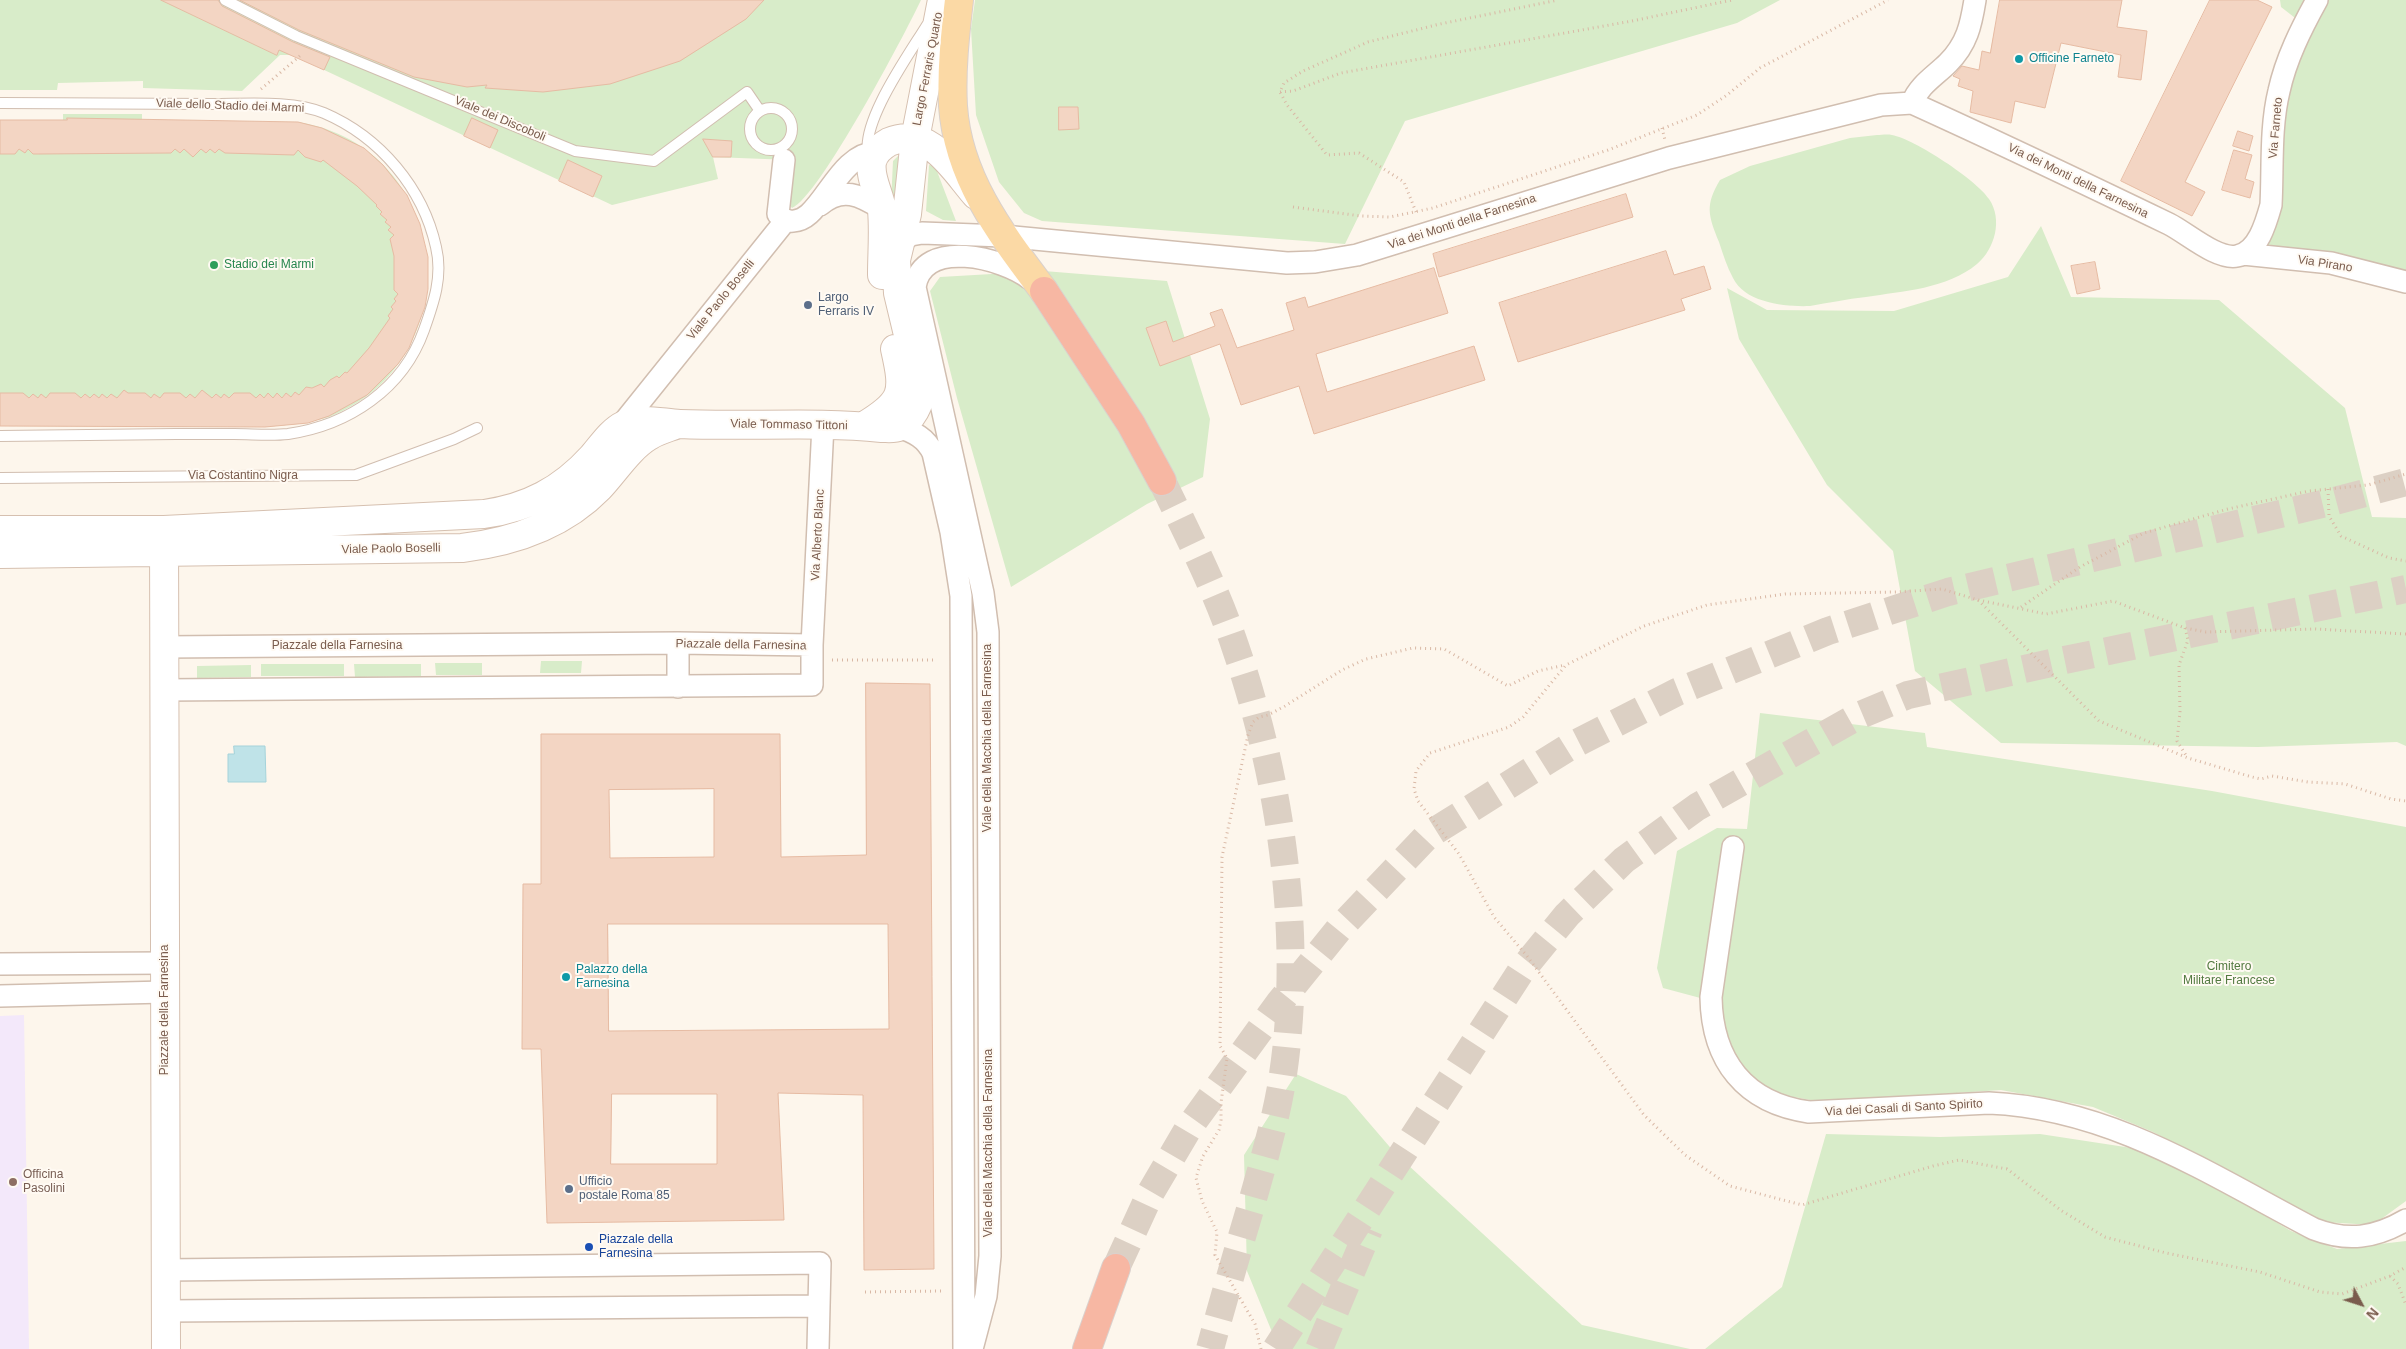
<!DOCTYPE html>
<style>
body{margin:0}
#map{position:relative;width:2406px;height:1349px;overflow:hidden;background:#fdf6ec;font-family:Arial,sans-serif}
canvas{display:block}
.north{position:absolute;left:2336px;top:1279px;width:50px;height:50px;-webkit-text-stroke:4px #fffaf3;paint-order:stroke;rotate:130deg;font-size:14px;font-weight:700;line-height:20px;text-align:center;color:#7a5c4d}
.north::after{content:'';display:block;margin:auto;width:18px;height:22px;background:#7a5c4d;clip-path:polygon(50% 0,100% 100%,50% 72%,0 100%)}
</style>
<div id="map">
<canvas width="2406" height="1349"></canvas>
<div class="north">N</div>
</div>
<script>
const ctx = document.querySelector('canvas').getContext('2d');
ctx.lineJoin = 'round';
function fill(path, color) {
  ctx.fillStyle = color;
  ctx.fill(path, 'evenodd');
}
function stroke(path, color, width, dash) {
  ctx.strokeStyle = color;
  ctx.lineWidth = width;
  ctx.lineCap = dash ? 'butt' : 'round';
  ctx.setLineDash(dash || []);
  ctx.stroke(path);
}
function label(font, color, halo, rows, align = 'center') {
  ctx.font = font + ' Arial,sans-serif';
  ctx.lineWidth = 4;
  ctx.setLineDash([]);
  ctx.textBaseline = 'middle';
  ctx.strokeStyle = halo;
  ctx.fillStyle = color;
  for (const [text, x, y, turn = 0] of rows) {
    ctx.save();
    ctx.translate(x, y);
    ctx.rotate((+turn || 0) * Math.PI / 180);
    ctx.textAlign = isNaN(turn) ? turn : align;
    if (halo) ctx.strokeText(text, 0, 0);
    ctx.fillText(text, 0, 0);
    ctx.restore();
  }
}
fill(new Path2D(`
 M24,1015l5,334h-29v-333z`), '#f3e8fa');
fill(new Path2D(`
 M0,0h921c-16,34 -102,197 -129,208l-3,-4 2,-44 -78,-3 5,22 -106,26 -307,-144 -4,-6h-21l-38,36 -99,-3v-7l-85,2 -1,7h-57z
 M975,0h805l-43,23 -332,98 -60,123 -303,-23 -18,-8 -25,-31 -23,-67 -5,-86z
 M2280,0h126v272l-145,-25 20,-131 27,-88 -27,-21z
 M63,114h79v6l156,2c155,25 177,238 31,295 -21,7 -42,8 -64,10l-265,-1v-306h63z
 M1877,135c4,0 10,-1 15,0 22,4 85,45 97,64 14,20 6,50 -12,65 -30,25 -74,27 -111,33 -19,2 -38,6 -56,9 -24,1 -65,-3 -77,-28 -6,-11 -10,-24 -14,-36 -11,-27 -14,-37 1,-62l30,-14 100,-28z
 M900,154l1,48 -10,1 2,-42z
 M929,165l6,1 21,55 -13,-1 -17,-9z
 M2041,226l30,71 148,3 126,108 27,109 34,1v228l-9,-4 -139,5 -257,-4 -86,-72 -22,-120 -66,-66 -88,-146 -12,-51 40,22 127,1 114,-34z
 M1044,271l123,10 43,138 -7,58 -56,27 -136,83 -54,-189 -27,-107 10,-14z
 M541,661h41l-1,12h-41z
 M435,663h47v12h-46z
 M261,664h83v12h-83z
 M354,664h67v12l-66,1z
 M251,665v12l-54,1v-12z
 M1760,713l165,20 2,14 285,44 194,36v374l-33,24 -50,-3 -170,-90 -60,-25 -92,-17 -179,12 -40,-7 -19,-10 -19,-17 -21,-34 -4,-31 -56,-15 -6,-20 20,-117 40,-23 30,1z
 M1296,1074l50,22 49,57 187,172 108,24h-411l-32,-78 -3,-116z
 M1826,1134l114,3 100,-3 118,18 133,79 46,18 69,-8v108h-701l77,-62z`), '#d8ecc9');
const water = new Path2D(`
 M234,746h31l1,36h-38v-28h6z`);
fill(water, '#bfe3e8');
stroke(water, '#a5d3da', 1);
const building = new Path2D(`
 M161,0h57l4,6 71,36 37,15 -6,13 -45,-20 -2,5z
 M240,0h524l-18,19 -66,42 -70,23 -67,8 -58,-4 2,-3 -20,2 -53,-10 -115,-47z
 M2000,0h122l-5,27 30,4 -6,49 -23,-3 3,-22 -60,-12 -16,65 -30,-7 -4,22 -41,-11 3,-21 -15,-5 2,-7 -7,-3 9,-10 17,4 3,-19 8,2z
 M2210,0h47l15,7 -87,175 20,10 -13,24 -71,-35z
 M1059,107h19l1,22 -20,1z
 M67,118l231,4 24,6 42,20 19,17 24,30 13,29 8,33v32l-3,18 -16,41 -11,16 -31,31 -38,21 -21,7 -43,4 -265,-1v-33h23l6,5 4,-4 5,4 3,-4 5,4 4,-5h25l6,5 4,-4 5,4 4,-4 5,4 3,-4 5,4 4,-4 6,4 7,-8 4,3h17l6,5 3,-4 6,4 4,-5h16l6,5 4,-4 5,4 7,-8 10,8 4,-4 5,4 3,-4 5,4 5,-5h16l6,5 4,-4 4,4 4,-5 5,5 4,-5 5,5 4,-5 5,4 4,-5 4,3 7,-8 6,1 9,-4 3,3 6,-7 7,-4 2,2 6,-6 2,1 22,-25 21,-30 -2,-2 5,-7 -2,-2 5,-6 -2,-2 4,-5 -4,-4v-34l-4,-17 4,-4 -6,-5 3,-3 -6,-5 2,-2 -7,-6 2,-2 -6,-6 1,-1 -20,-19 -34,-26 -2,2 -16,-5 -7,-7 -4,5 -69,-2 -6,-4 -4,4 -5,-4 -4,4 -5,-4 -8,8 -9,-8 -4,4 -5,-4 -4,4 -132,1h-6l-5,-5 -3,4 -6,-4 -4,5h-15v-34h67z
 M472,118l26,12 -8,18 -26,-12z
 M2238,131l15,5 -4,15 -16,-5z
 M703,139l29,2 -1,16h-18z
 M2234,150l18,5 -7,24 9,3 -4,16 -28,-8z
 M568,160l34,16 -9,21 -34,-16z
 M1626,194l7,23 -194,60 -6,-23z
 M1666,251l8,24 30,-9 7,23 -30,10 4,11 -167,52 -19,-59z
 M2095,262l5,27 -23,5 -6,-28z
 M1434,268l14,45 -132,41 11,38 147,-46 11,34 -171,54 -15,-48 -58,19 -21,-61 -60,22 -14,-38 20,-7 7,21 42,-16 -5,-13 12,-4 15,39 57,-18 -8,-27 19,-6 3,10z
 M866,683l64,1 4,585 -70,1 -1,-175 -85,-2 6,127 -237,3 -6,-174h-19l1,-165h18v-150h239l1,123 85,-2zM714,789v68l-104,1 -1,-68zM608,924h280l1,105 -280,2zM612,1094h105v70h-106z`);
fill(building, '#f3d5c3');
stroke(building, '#e6bba3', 1);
stroke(new Path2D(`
 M1162,481c26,54 54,108 73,165 47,136 70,299 46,441 -7,40 -19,79 -30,119 -14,47 -28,95 -41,143
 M1116,1268l35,-76 37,-63 92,-127 59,-73 88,-93 142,-89 108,-55 151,-61 120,-39 383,-90 75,-20
 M1276,1349l245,-378 46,-56 57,-55 73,-53 161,-91 50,-21 152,-34 346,-72
 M1319,1349l50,-120`), '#dcd0c4', 28, [28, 14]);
const lane = new Path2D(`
 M225,0l71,36 279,115 79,10 93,-69 13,19
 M0,103c71,0 142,1 213,1 33,0 81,-4 111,9 56,24 99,75 112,134 7,29 -2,55 -12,83 -21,59 -75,95 -136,104 -18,2 -36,0 -54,0 -19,0 -39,0 -58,0 -59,1 -117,1 -176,2
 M750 129a21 21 0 1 1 42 0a21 21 0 1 1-42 0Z
 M869,157c-11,-32 41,-104 58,-132
 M0,478l356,-3 98,-36 23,-11`);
const street = new Path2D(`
 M1912,103c7,-18 23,-27 36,-40 19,-19 23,-38 27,-63
 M784,160l-6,54c8,11 22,8 31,0 21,-19 35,-60 68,-62
 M820,205c22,-19 40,-10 62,4
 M901,242l10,-7 11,-2 81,3 284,27 28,-1 42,-7 312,-97 212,-53 31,-2c86,39 172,80 257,121 18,9 48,36 68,32 21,-4 29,-33 34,-51 2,-37 -1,-77 8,-114 7,-32 22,-62 38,-91
 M2243,254l88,9 75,19
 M898,427c16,5 28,11 35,26l18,79 10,64 3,753
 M619,428l167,-208
 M812,645l11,-220
 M163,647l515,-4 134,2v40l-648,5
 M678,687v-44
 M1733,847l-22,150c1,64 34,106 98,115l180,-9c121,5 220,71 325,126 34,13 61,9 92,-9
 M0,964l165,-1
 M0,996l165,-4
 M166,1270l654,-7 -2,86
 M167,1311l651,-5
 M972,1349l14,-53 4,-40 -2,-624 -5,-39 -68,-306c7,-50 89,-29 115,-8`);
const secondary = new Path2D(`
 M882,275c0,-22 2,-44 0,-65 -2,-16 -13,-32 -10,-48 2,-9 10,-16 17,-20 40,-17 65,28 87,53
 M864,426c40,-24 41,-33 31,-77
 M0,530h164l320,-16c44,-6 78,-24 108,-57 9,-10 19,-26 32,-32 18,-8 37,-2 56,-1 67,3 135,-3 202,4 5,0 12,1 16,-1 14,-6 23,-25 23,-38l-23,-96 -2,-33 11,-46 8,-75 27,-139
 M164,530l2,819
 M0,554l462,-6c50,-6 101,-23 137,-60 16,-17 30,-40 50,-52 9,-6 19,-8 29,-12`);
const primary = new Path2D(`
 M959,0c-4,35 -8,71 -6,106 5,73 49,129 91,185`);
const highway = new Path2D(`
 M1044,291l87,133 31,57
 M1087,1349l29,-81`);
stroke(lane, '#d1beb0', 12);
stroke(street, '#d1beb0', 24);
stroke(secondary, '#d6c0b0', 30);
stroke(primary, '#dad1cd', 30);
stroke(highway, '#dad1cd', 30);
stroke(new Path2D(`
 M261,89l40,-34
 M1280,92l13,-1 48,-18 291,-52 100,-21
 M1662,128l3,12
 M1293,207l68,9 29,1 43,-9 175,-58 89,-35 30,-20 33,-27 128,-68
 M1416,212l-12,-30 -45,-29 -32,2 -40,-50 -7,-13 4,-9 19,-12 65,-29 72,-18 118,-24
 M2328,489l1,27 12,20 48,22 17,3
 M1978,600l121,121 89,37 64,19 9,2 11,-3 36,6 37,2 46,15 15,2
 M2021,607l59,-40 64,-34 84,-24 81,-18 59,-6 38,-11
 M2185,628l3,12 -9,25 1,47 -3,29 10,16
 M2406,634l-91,-5 -109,3 -21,-4 -72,-27 -67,13 -68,-14 -36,-11 -46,3 -111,2 -78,11 -63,21 -78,39 -43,52 -14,10 -79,26 -14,18 -2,18 4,12 41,53 35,63 33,39 117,159 41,40 45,31 72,19 131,-39 26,-6 48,9 55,42 43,26 61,16 94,19 60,20 22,2 48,-18 16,-9
 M832,660h104
 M2390,1276l8,8 8,21
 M865,1292l76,-1
 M1261,1349l-6,-25 -40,-69 2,-23 -15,-31 -6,-23 7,-22 16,-26 2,-10v-17l6,-45 -7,-12 2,-189 26,-122 5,-13 6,-5 9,-2 17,-9 57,-36 24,-11 47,-11 31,1 64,37 30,-15 27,-6`), '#d9b8a5', 3, [1, 4]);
stroke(lane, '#fff', 10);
stroke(street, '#fff', 21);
stroke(secondary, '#fff', 28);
stroke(primary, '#fbd9a5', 28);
stroke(highway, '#f7b7a3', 28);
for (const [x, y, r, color] of [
 [2019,59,5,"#0f9aa8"],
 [214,265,5,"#2e9e5b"],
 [808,305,5,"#5c6f8a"],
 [566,977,5,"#0f9aa8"],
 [13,1182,5,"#8d6e63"],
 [569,1189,5,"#5c6f8a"],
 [589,1247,5,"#1a4fb4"]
]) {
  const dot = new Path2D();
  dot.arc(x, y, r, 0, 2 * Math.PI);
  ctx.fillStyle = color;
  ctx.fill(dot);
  stroke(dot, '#fffaf3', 2);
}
label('12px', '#0d838f', '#fffaf3', [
 ["Officine Farneto",2029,59],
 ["Palazzo della",576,970],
 ["Farnesina",576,984]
], 'left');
label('12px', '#7a5c4d', '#fffaf3', [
 ["Largo Ferraris Quarto",928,69,-79],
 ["Viale dello Stadio dei Marmi",230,106,2],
 ["Viale dei Discoboli",500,119,23],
 ["Via Farneto",2276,128,-85],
 ["Via dei Monti della Farnesina",2078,181,26],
 ["Via dei Monti della Farnesina",1462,222,-18],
 ["Via Pirano",2325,264,9],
 ["Viale Paolo Boselli",721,300,-51],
 ["Viale Tommaso Tittoni",789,425,1],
 ["Via Costantino Nigra",243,476],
 ["Via Alberto Blanc",818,535,-87],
 ["Viale Paolo Boselli",391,549,-1],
 ["Piazzale della Farnesina",741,645,1],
 ["Piazzale della Farnesina",337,646],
 ["Viale della Macchia della Farnesina",988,738,-90],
 ["Piazzale della Farnesina",165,1010,-90],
 ["Via dei Casali di Santo Spirito",1904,1108,-3],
 ["Viale della Macchia della Farnesina",989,1143,-90]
]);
label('12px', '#27864d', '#fffaf3', [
 ["Stadio dei Marmi",224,265]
], 'left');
label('12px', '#4e5e75', '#fffaf3', [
 ["Largo",818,298],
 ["Ferraris IV",818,312],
 ["Ufficio",579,1182],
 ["postale Roma 85",579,1196]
], 'left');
label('12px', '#537a41', '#fffaf3', [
 ["Cimitero",2229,967],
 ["Militare Francese",2229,981]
]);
label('12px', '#785e54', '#fffaf3', [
 ["Officina",23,1175],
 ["Pasolini",23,1189]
], 'left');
label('12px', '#164399', '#fffaf3', [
 ["Piazzale della",599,1240],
 ["Farnesina",599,1254]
], 'left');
</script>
